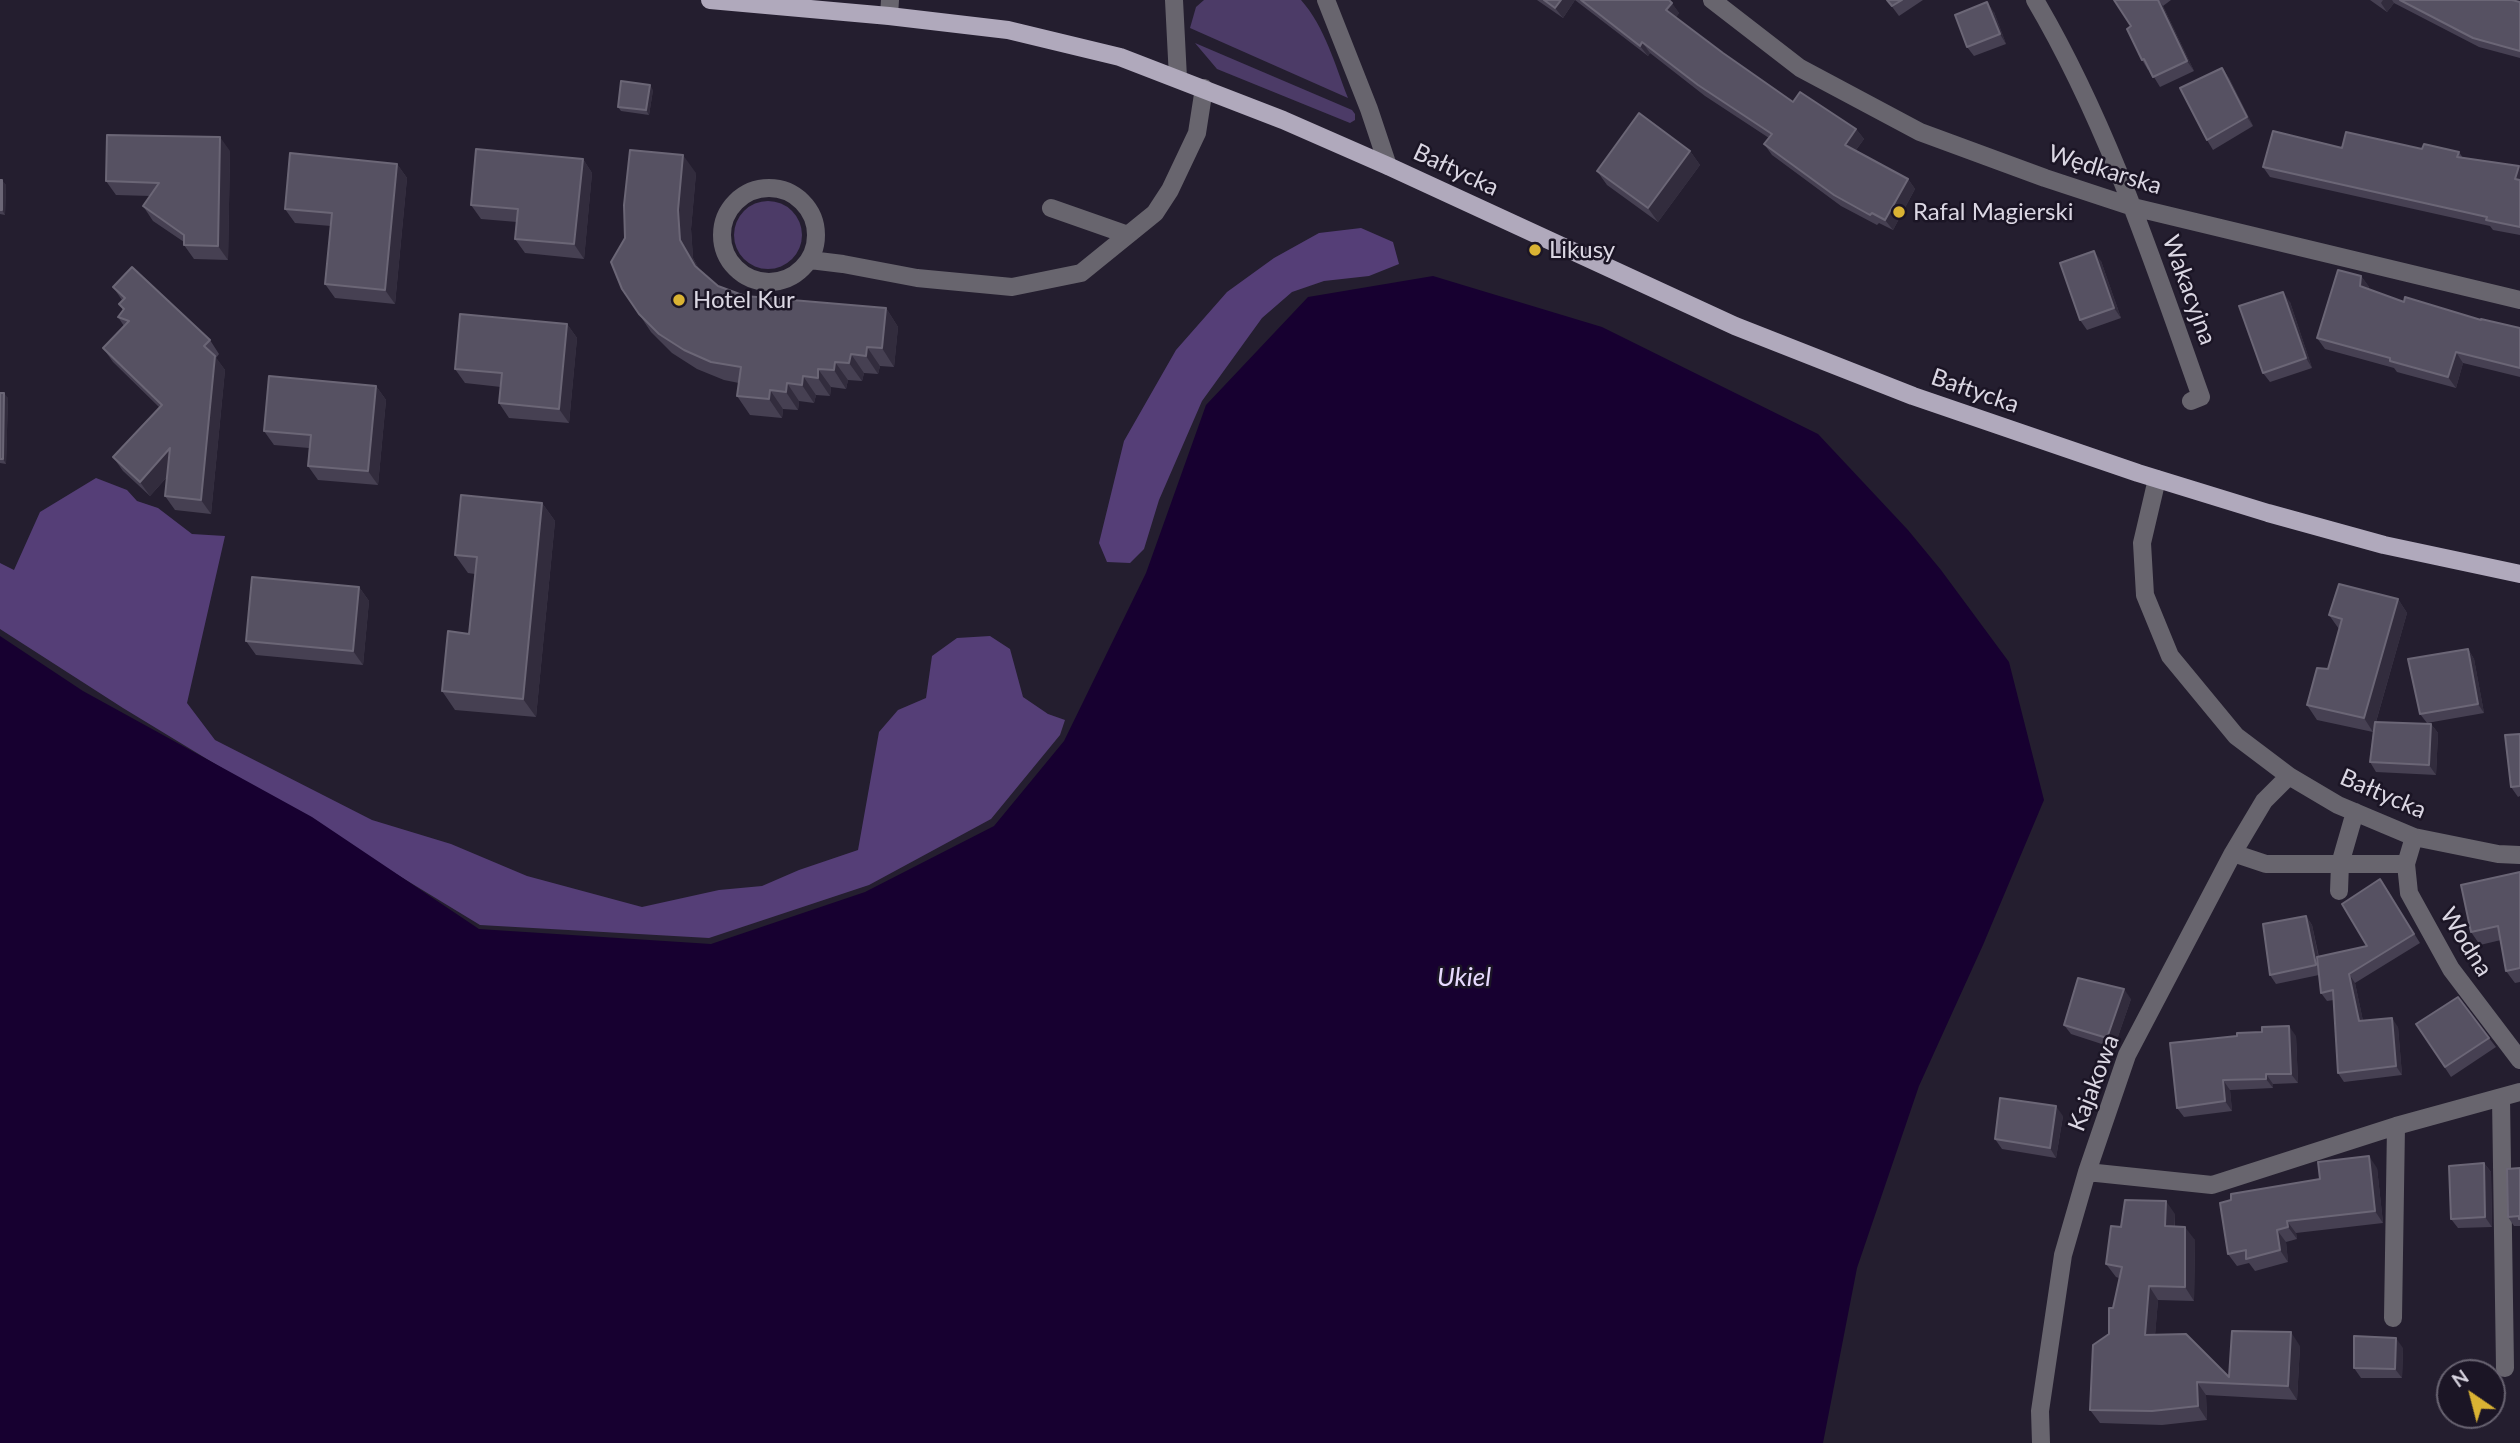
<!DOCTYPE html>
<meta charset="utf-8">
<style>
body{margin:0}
#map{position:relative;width:2520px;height:1443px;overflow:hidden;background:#241e2f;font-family:Lato,sans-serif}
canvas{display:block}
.north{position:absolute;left:2436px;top:1359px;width:70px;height:70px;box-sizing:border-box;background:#1b1525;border:2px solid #686371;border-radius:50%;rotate:325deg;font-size:19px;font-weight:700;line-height:28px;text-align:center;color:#dbd7e3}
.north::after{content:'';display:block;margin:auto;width:24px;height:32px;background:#dab333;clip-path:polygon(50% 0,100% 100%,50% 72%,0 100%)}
</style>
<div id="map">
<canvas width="2520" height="1443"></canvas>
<div class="north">N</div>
</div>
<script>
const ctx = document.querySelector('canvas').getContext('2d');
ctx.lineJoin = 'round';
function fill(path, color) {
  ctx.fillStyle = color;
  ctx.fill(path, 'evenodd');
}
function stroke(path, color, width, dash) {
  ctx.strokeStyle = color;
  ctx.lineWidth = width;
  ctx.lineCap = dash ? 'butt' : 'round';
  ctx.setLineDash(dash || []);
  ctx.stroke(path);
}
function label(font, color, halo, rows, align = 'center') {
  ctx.font = font + ' Lato,sans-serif';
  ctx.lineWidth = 5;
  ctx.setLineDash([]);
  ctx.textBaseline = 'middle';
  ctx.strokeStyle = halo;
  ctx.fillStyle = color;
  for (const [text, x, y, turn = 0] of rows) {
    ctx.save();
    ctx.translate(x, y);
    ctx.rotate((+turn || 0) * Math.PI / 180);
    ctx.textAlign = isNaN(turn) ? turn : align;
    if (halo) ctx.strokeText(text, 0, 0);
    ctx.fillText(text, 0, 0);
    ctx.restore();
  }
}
fill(new Path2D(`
 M1204,0h97c24,27 34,65 47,98l-158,-70 6,-21z
 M1195,43l157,67 3,4v6l-5,3 -133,-54z
 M734 235a34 34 0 1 1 68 0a34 34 0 1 1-68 0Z`), '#4c3b67');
fill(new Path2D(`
 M1361,228l32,14 6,22 -30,12 -45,5 -32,11 -30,26 -60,83 -43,99 -15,49 -14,14 -23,-1 -8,-19 25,-102 52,-91 51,-58 47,-34 45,-25z
 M96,478l31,12 10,11 21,7 34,26 33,2 -38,167 28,37 157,80 79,24 76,32 115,31 77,-17 43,-4 37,-16 59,-20 21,-118 19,-22 28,-12 6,-42 25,-18 33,-2 20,13 13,48 25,17 17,6 -5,15 -69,84 -122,66 -160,53 -229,-13 -357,-217 -123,-79v-66l14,7 26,-58z`), '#553e77');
fill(new Path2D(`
 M1433,276l169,51 216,107 90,96 33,40 68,92 35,138 -61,145 -64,141 -62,182 -34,175h-1823v-807l83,55 229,126 167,112 232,15 154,-52 129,-66 70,-85 82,-168 60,-168 102,-108z`), '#170030');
stroke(new Path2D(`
 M1174,0l4,78
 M1326,0l43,109 19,57
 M1712,0l88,68 120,64 125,46 88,29 387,93
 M2035,0c73,124 118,262 166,397l-10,4
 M889,16l1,-16
 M722 235a47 47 0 1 1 94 0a47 47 0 1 1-94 0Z
 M1051,208l77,27
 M810,260l33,4 74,14 95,9 69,-14 74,-60 15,-23 27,-57 7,-45
 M2157,479l-15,64 3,52 25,61 66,80 53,40 49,29 76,32 84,17 22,1
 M2414,837l-8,27 3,29 42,76 69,91
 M2233,853l33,11h140
 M2339,891l1,-27 15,-52
 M2501,1098l4,270
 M2087,1172l125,13 184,-59 124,-34
 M2393,1318l3,-192
 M2041,1443l-1,-32 23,-156 24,-83 40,-117 106,-202 31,-52 25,-25`), '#68656e', 18);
stroke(new Path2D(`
 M710,0l179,16 119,14 112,27 163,63 105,46 347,160 178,70 225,77 130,40 116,32 136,29`), '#b0a9bc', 18);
fill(new Path2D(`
 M1537,0h132l10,13 -3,4 47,36 70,49 63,27 8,10 -8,11 52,29 7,10 -22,41 -14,-7 -2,2 -36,-19 -69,-51 -8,-11 5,-6 -64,-42 -55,-43 -2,3 -73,-56 -12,18z
 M1887,0h36l-24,16z
 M2114,0h57l-8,6 31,65 -34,16 -11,-18 -1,1 -6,-10 -11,-34z
 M2370,0h142l8,2v56l-41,-11 -85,-44 -7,9z
 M1994,12l12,32 -32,12 -7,-9z
 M2222,68l7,10 24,48 -40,24 -6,-10z
 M653,90l-4,25 -28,-4 -3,-4z
 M2342,148l80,1 37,3 4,6 56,8 1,2v67l-27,-5 -3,-4 -220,-49 -7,-10z
 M230,151l-2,109 -34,-1 -10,-14v-3l-31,-21 -10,-15 7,-10 -34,-1 -10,-14z
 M1690,151l10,14 -42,57 -51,-37 -10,-14z
 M583,159l9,14 -8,86 -59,-6 -10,-14 2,-17 -36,-3 -10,-14z
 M397,164l10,14 -12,126 -60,-6 -10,-14 6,-58 -36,-3 -10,-14z
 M696,173l-5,56 2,29 7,13 18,15 27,10 141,12 12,19 -4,40 -14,-1 -2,8 -14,-1 -2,8 -14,-1 -2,9 -15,-2 -1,9 -14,-1 -2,8 -15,-2 -1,9 -15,-1 -1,9 -32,-3 -13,-19 2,-13 -15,-3 -27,-11 -25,-16 -21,-21 -12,-18z
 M0,180l6,5 -1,30 -5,-1z
 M2101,261l20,57 -34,12 -7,-10z
 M2361,276l8,11v3l35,12 77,18 39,8v49l-57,-14 -7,25 -59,-16 -3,-4 -69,-19 -8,-11z
 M113,287l97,53 9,14 -3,4 9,12 -14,144 -36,-4 -10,-14 2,-19 -17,19 -27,-25 -10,-14 47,-49 -47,-46 -10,-14 21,-22 -6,-9 5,-7 -4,-6 3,-4z
 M2290,302l22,66 -42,14 -7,-9z
 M567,324l10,14 -8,85 -60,-5 -10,-15 2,-16 -36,-4 -10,-14z
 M376,386l10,14 -8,85 -60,-5 -10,-14 1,-18 -35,-3 -10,-14z
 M0,393l8,5 -2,66 -6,-1z
 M542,503l13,18 -19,196 -81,-7 -13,-19 27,-57 6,-60 -7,-1 -13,-18z
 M359,587l10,14 -6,64 -107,-10 -10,-14z
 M2398,599l9,14 -31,109 55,2 7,9 -2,42 -60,-3 -6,-10 3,-30 -56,-12 -10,-15 21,-36 11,-40 -10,-14z
 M2468,649l6,10 10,54 -57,10 -7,-9z
 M2520,734v62l-2,1 -7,-10z
 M2520,872v110l-5,1 -9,-12 -5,-31 -21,5 -9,-13z
 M2386,888l34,55 -65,40 8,38 35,6 4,48 -58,7 -6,-9 -4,-73 -7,1 -6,-8 -2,-18 -43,9 -6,-9 36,-59 6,9 7,32 48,-11z
 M2131,999l-17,49 -43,-14 -7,-9z
 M2416,1024l73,14 7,9 -45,30z
 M2296,1036l2,47 -25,1v4l-43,2 2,21 -48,6 -7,-9z
 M2063,1116l-7,42 -54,-9 -7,-10z
 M2484,1163l7,9 1,55 -34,1 -7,-9z
 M2377,1168l6,55 -87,10 1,6 -11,3 2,20 -33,9 -6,-8 -12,3 -9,-12z
 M2520,1168v58h-6l-6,-9z
 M2175,1214v13l20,13 -1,61 -36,-1 -3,35 74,42 71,-31 -3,54 -91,-5 1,25 -45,5 -62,-2 -10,-13 19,-76 10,-56 -3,-1 -10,-13 15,-37z
 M2403,1348l-1,30h-41l-7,-10z`), '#464052');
fill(new Path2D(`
 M1561,0h14l-12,18 -8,-10z
 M2158,0l5,6 31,65 -7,-10z
 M2383,0h9l2,3 -7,9 -6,-9z
 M1987,2l7,10 12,32 -6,-10z
 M1672,3l7,10 -5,8 -8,-11z
 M1642,42l8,11 -2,3 -8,-10z
 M2222,68l7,10 24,48 -6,-9z
 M650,85l3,5 -4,25 -3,-5z
 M1856,129l8,10 -12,16 -7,-10z
 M220,137l10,14 -2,109 -10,-14z
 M1690,151l10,14 -42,57 -10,-14z
 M683,155l13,18 -5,56 2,29 15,27 -13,-19 -15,-26 -2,-30z
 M583,159l9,14 -8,86 -10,-15z
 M397,164l10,14 -12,126 -10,-14z
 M2519,166l1,2v18l-5,-7z
 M1908,179l7,10 -22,41 -8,-10z
 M2,180l4,5 -1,30 -3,-5z
 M2094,251l7,10 20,57 -7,-10z
 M2361,276l8,11 -2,10 -7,-11z
 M2283,292l7,10 22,66 -6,-10z
 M886,308l12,19 -4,40 -12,-19z
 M567,324l10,14 -8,85 -10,-14z
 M867,347l13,19 -2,8 -12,-18z
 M2456,352l7,11 -7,25 -8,-11z
 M851,354l13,19 -2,8 -13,-18z
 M215,356l10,14 -14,144 -10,-14z
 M835,362l13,18 -2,9 -12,-19z
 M818,369l13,18 -1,9 -12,-18z
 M803,376l13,19 -2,8 -12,-18z
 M787,383l12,18 -1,9 -12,-18z
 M376,386l10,14 -8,85 -10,-14z
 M770,390l13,19 -1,9 -13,-19z
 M4,393l4,5 -2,66 -3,-5z
 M170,448l10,14 -30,34 -10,-14z
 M542,503l13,18 -19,196 -13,-18z
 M359,587l10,14 -6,64 -10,-14z
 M2398,599l9,14 -34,119 -9,-14z
 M2468,649l6,10 10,54 -6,-9z
 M2431,724l7,9 -2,42 -7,-10z
 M2306,916l6,9 10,50 -6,-10z
 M2349,974l6,9 10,47 -6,-9z
 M2124,989l7,10 -17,49 -7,-10z
 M2392,1018l6,9 4,48 -6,-9z
 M2289,1026l7,10 2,47 -7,-9z
 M2266,1074l7,10v4l-7,-9z
 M2223,1080l7,10 2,21 -7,-10z
 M2056,1106l7,10 -7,42 -6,-10z
 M2369,1156l8,12 6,55 -8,-12z
 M2484,1163l7,9 1,55 -7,-10z
 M2166,1201l9,13 -1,25 -9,-13z
 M2287,1221l9,12 1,6 -9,-12z
 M2185,1227l10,13 -1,61 -9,-14z
 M2277,1230l9,12 2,20 -8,-12z
 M2149,1286l9,14 -4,48 -9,-13z
 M2291,1332l9,14 -3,54 -9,-14z
 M2396,1338l7,10 -1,30 -7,-9z
 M2197,1382l9,13 1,25 -9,-14z`), '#322c3d');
const building = new Path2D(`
 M1544,0h17l-6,8z
 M1581,0h88l3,3 -6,7 57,43 70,49 7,-10 56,37 -11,16 63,34 -23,41 -13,-7 -2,2 -36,-20 -70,-51 8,-10 -74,-49 -56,-43 -2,4z
 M1887,0h15l-10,6z
 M2114,0h44l29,61 -34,16 -9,-18 -2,1 -15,-31 4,-3z
 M2400,0h112l8,2v49l-47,-13z
 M1987,2l13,32 -33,13 -12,-32z
 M2222,68l25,49 -40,23 -27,-52z
 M621,81l29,4 -4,25 -28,-3z
 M1639,113l51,38 -42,57 -51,-37z
 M2273,131l69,17 4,-16 76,17 2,-5 35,8 -2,5 62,9 -4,13 5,1v47l-34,-7 1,-3 -224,-50z
 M107,135l113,2 -2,109 -34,-1v-10l-41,-29 16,-23 -53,-2z
 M476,149l107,10 -9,85 -59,-5 3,-30 -47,-4z
 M630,150l53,5 -5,55 2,30 15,26 23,20 27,10 141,12 -4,40 -15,-1 -1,9 -15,-2 -2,9 -14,-1 -1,8 -16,-1v9l-15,-2 -1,9 -15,-2 -1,9 -16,-2 -1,9 -32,-3 4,-29 -30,-5 -27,-12 -25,-16 -20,-20 -17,-25 -11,-27 14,-24 -1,-33z
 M290,153l107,11 -12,126 -60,-6 7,-71 -47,-4z
 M0,180h2v30h-2z
 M2094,251l20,57 -34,12 -20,-57z
 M132,267l78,73 -6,6 11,10 -14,144 -36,-4 5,-48 -30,34 -27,-25 49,-52 -59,-57 26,-27 -11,-4 6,-8 -5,-5 6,-6 -12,-11z
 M2338,270l23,6 -1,10 44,16 1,-5 76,23v-1l39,9v40l-64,-16 -8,25 -58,-16v-3l-73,-20z
 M2283,292l23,66 -43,15 -24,-67z
 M460,314l107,10 -8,85 -60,-6 3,-30 -47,-4z
 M269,376l107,10 -8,85 -60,-5 3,-31 -47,-4z
 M0,393h4l-1,66h-3z
 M461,495l81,8 -19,196 -81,-8 6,-60 21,3 8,-77 -22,-2z
 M252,577l107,10 -6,64 -107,-10z
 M2339,584l59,15 -34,119 -57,-13 10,-37 11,1 14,-50 -13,-4z
 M2468,649l10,55 -58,10 -12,-55z
 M2375,722l56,2 -2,41 -59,-3z
 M2520,734v52l-9,1 -6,-52z
 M2520,872v96l-14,3 -8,-45 -27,6 -10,-47z
 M2380,879l34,55 -65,40 10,47 33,-3 4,48 -58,7 -5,-83 -12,3 -4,-36 50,-11 -25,-42z
 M2306,916l10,49 -46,10 -7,-51z
 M2078,978l46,11 -17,49 -43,-13z
 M2458,997l31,41 -44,29 -29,-43z
 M2289,1026l2,48h-25v5l-43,1 2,21 -48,7 -7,-65 67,-7v-3l25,-1v-5z
 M2000,1098l56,8 -6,42 -55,-9z
 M2369,1156l6,55 -88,10 1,6 -11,3 3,20 -34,9v-9l-18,4 -8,-51 11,-3v-6l89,-15 -2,-17z
 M2484,1163l1,54 -34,2 -2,-53z
 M2520,1168v51h-1v-3l-11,1 -1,-48z
 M2125,1200l41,1 -1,25 20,1v60l-36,-1 -4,49 41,-1 43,43 3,-46 59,1 -3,54 -91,-4 1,24 -46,5 -62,-1 3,-65 16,-11v-26h4l9,-41 -16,-3 5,-38 10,1z
 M2354,1336l42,2 -1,31 -41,-1z`);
fill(building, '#565162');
stroke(building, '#6b6676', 2);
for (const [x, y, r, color] of [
 [1899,212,7,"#dab333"],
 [1535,250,7,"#dab333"],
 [679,300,7,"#dab333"]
]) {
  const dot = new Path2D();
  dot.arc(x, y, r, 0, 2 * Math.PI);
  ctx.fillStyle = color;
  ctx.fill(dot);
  stroke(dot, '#1b1525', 2.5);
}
label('24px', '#dbd7e3', '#1b1525', [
 ["Bałtycka",1456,170,25],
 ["Wędkarska",2105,170,17],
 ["Wakacyjna",2189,290,70],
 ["Bałtycka",1975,391,19],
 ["Bałtycka",2383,794,23],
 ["Wodna",2466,942,58],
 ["Kajakowa",2094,1083,-69]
]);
label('24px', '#dbd7e3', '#1b1525', [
 ["Rafal Magierski",1913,212],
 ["Likusy",1549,250],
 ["Hotel Kur",693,300]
], 'left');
label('italic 26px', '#e7dafe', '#1b1525', [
 ["Ukiel",1464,978]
]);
</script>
